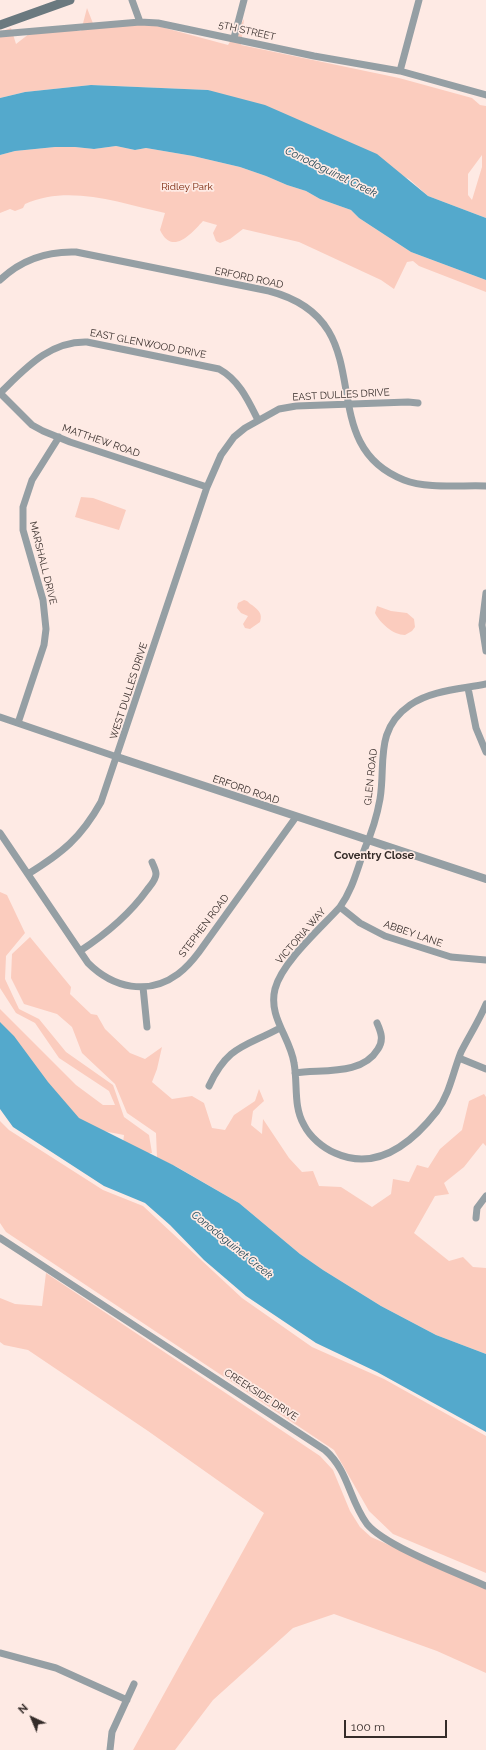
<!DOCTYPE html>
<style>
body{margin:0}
#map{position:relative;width:486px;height:1750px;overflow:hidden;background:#feeae4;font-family:Raleway,sans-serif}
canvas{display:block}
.north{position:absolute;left:12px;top:1698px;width:40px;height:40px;-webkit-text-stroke:3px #feeae4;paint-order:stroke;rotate:316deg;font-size:11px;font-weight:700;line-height:16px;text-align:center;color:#352c29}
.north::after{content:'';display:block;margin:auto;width:14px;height:18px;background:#352c29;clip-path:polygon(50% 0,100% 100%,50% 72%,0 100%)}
.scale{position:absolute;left:344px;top:1720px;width:103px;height:18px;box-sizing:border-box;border:2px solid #352c29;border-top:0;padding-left:5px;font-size:12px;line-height:14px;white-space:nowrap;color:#352c29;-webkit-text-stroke:3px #feeae4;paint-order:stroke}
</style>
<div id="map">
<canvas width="486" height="1750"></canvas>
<div class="north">N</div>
<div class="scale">100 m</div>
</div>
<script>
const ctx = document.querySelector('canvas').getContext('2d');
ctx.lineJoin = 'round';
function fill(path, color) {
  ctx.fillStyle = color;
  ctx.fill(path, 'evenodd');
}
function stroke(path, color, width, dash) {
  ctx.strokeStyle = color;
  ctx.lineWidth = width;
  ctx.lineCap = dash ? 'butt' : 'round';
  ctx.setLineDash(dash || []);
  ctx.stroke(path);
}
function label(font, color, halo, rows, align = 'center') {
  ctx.font = font + ' Raleway,sans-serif';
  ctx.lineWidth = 3.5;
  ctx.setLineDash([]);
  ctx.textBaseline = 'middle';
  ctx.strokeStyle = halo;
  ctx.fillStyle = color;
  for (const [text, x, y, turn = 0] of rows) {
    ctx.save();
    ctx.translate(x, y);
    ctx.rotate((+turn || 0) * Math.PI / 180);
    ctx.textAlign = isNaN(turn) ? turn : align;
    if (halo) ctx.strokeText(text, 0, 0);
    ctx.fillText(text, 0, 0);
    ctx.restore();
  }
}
fill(new Path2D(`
 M87,8l7,18 56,-2 78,21 16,-26 -3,26 158,33 73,20 8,7 6,1v112l-58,-22 -19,-17 -201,-89 -117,-5 -66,7 -25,6v-66l11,-4 5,16 18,-14 47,1zM482,155v12l-10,33 -4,-5v-21z
 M116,146l19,4 11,-2 47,8 47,11 26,9 21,9 19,6 14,8 31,11 8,8 52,34 75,28v12l-67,-26 -6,-5 -6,1 -13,27 -13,-9 -82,-38 -56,-13 -13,10 -10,4 -4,-2 -3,-8 4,-8 -14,-4c-12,13 -31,35 -43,9l5,-17c-45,-10 -96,-29 -140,-9l-2,4 -8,3 -5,-2 -10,4v-58l15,-4 40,-4h20l19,2z
 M81,497l12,1 33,12 -7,20 -44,-13z
 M244,600c5,1 4,3 8,5 6,5 11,8 8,17l-10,7 -5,-1 -2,-4 5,-8 -7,-3 -4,-5 1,-5z
 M377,606l14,5 16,2 7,6 1,8 -3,4 -7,4c-12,0 -25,-12 -30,-22z
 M0,892l7,3 18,38 -19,23 -1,23 14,30 20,10 27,33 47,33 11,32 25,18 3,18h-9l-20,-10 1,-8 -26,-5 -19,-10 -79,-89v-22l76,76 27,20h12l-6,-14 -50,-33 -24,-35 -19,-10 -16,-25z
 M30,937l41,50 -1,7 21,20 6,1 8,14 25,24 15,6 17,-12 -5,22 -5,13 20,17 20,-3 12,7 8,25 13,2 9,-15 21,-14 4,-12 5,12 -11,10 -2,14 11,9 1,-15 26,39 13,14 11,-1 6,15 22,1 31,20 19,-13 2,-15 16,3 8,-17 11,3 12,-19 22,-19 7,-29 15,-7 2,3v49l-3,-3 -19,24 -20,16 5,11 -14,2 -21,37 35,28 14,-4 10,10 13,1v86l-50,-19 -55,-29 -58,-36 -23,-16 -61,-51 -62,-36 -20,-9 -1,-25 -29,-20 -12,-29 -33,-31 -10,-26 -15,-13 -33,-10 -13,-26 1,-24z
 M0,1121l9,9 94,60 40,16 99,92 70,49 72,32 102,57v137l-93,-39 -24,-23 -35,-61 -328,-218 -6,-9z
 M46,1273l274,183 13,14 17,41 10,16 11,10 115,51v85l-49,-22 -103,-37 -41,14 -80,72 -38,50h-42l131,-237 -116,-82 -120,-81 -24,-5 -4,-3v-44l15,6 27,2z`), '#fbccbe');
fill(new Path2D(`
 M91,85l117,5 57,15 112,49 51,42 58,22v62l-75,-28 -52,-34 -8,-8 -31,-11 -14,-8 -19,-6 -21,-9 -26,-9 -47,-11 -47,-8 -11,2 -19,-4 -22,3 -19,-2h-20l-40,4 -15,4v-57l25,-6z
 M0,1022l14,14 34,46 31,36 94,47 66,38 61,51 23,16 58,36 55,29 50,19v78l-109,-60 -61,-29 -70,-47 -42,-36 -34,-35 -25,-22 -41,-17 -91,-59 -13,-18z`), '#54a9cc');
stroke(new Path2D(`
 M132,0l8,22
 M0,34l140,-12 18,1 156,33 86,15 86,24
 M234,38l10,-38
 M400,71l19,-71
 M0,280c21,-20 47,-29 76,-28l193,39c119,31 38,151 135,189 23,9 57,5 82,6
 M0,393c25,-24 49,-52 87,-51l132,27c20,11 29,31 39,51
 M0,393l32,32 11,6 27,11 137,45
 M486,593l-4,32 4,26
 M486,684c-24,5 -55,6 -76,21 -36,25 -24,58 -30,94 -3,17 -8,33 -15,49 -8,21 -12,41 -25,59 -19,21 -58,55 -65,82 -7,28 15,48 19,74 4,21 -1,43 10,62 6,12 19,23 31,28 42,19 77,-10 102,-42 13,-18 16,-39 24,-59 8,-16 18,-31 25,-48
 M468,688l8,40 10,24
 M0,717l117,40
 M18,723l26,-78 2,-16 -3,-29 -20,-70v-23l9,-27 27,-43
 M0,833l88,130c25,25 60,33 90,11 8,-6 15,-14 21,-22l97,-135
 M28,874c34,-21 53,-36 73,-72l106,-315 14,-32 13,-18 11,-9 34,-19 17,-3 112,-4 10,1
 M340,907l20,16 25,13 66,21 35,3
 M80,951c26,-17 49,-36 67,-61 3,-4 9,-10 9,-16 0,-4 -3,-9 -4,-12
 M143,987l4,40
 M459,1058l27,11
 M295,1073c27,-4 67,3 83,-24 6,-9 3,-17 -1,-26
 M209,1086c19,-41 36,-39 71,-58
 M476,1218l1,-10 9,-12
 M0,1238l325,212c24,21 24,50 42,74 18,22 90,49 119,62
 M0,1653l56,15 71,32
 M110,1750l2,-18 22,-48`), '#959fa4', 7);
stroke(new Path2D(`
 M117,757l369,122`), '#959fa4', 8);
stroke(new Path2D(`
 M0,25l70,-25`), '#6b797f', 9);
label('10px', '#352c29', '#feeae4', [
 ["5TH STREET",247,31,13],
 ["ERFORD ROAD",249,278,12],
 ["EAST GLENWOOD DRIVE",148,344,11],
 ["EAST DULLES DRIVE",341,395,-3],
 ["MATTHEW ROAD",101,441,19],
 ["MARSHALL DRIVE",43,563,76],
 ["WEST DULLES DRIVE",129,691,-72],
 ["GLEN ROAD",371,777,-84],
 ["ERFORD ROAD",246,790,19],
 ["STEPHEN ROAD",204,926,-53],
 ["ABBEY LANE",413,934,19],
 ["VICTORIA WAY",301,936,-49],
 ["CREEKSIDE DRIVE",261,1395,33]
]);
label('10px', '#741d00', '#feeae4', [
 ["Ridley Park",187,187]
]);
label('italic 11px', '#214756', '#feeae4', [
 ["Conodoguinet Creek",331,172,26],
 ["Conodoguinet Creek",232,1245,39]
]);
label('bold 11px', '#352c29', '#feeae4', [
 ["Coventry Close",374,856]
]);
</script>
